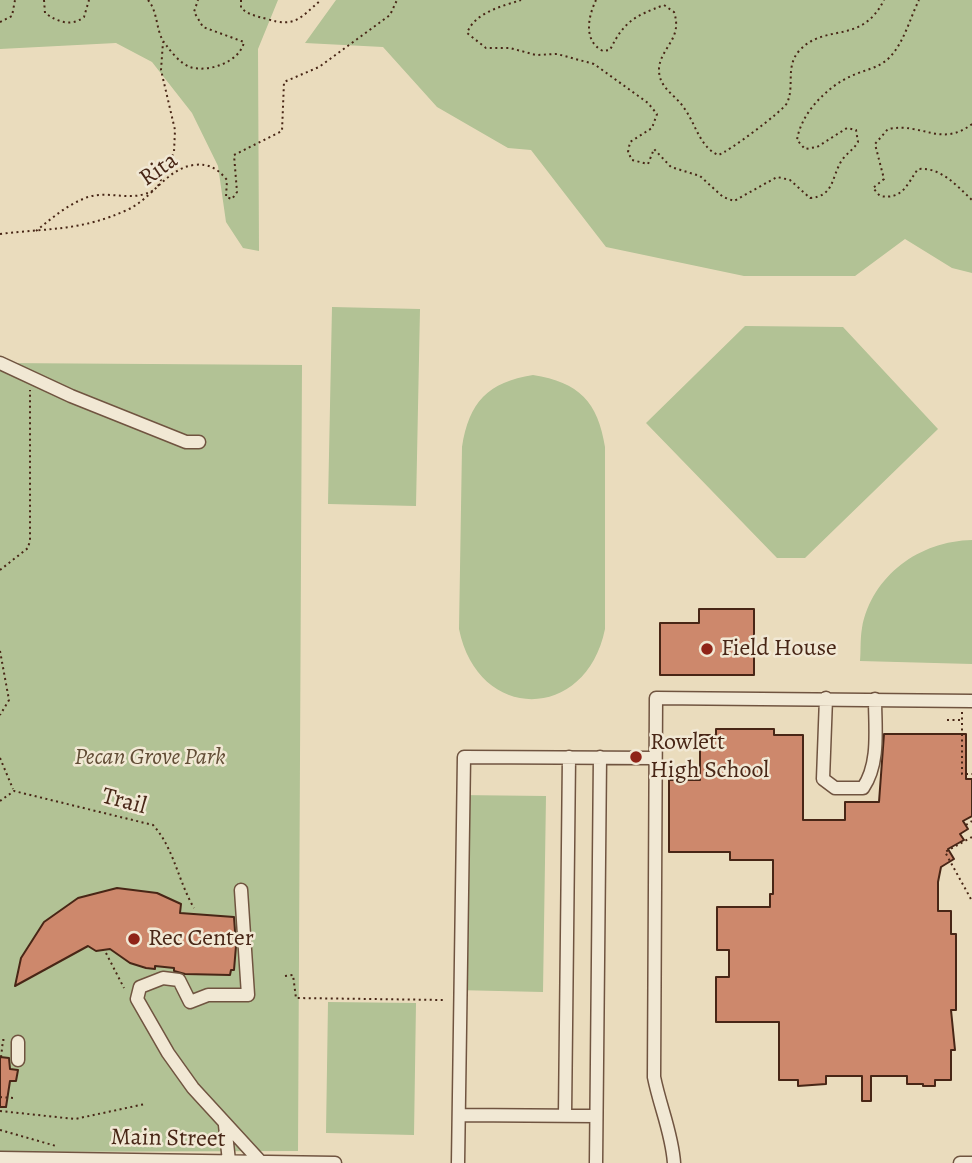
<!DOCTYPE html>
<style>
body{margin:0}
canvas{display:block;background:#eadcbd}
</style>
<canvas width="972" height="1163"></canvas>
<script>
const ctx = document.querySelector('canvas').getContext('2d');
ctx.lineJoin = 'round';
function fill(path, color) {
  ctx.fillStyle = color;
  ctx.fill(path, 'evenodd');
}
function stroke(path, color, width, dash) {
  ctx.strokeStyle = color;
  ctx.lineWidth = width;
  ctx.lineCap = dash ? 'butt' : 'round';
  ctx.setLineDash(dash || []);
  ctx.stroke(path);
}
function label(font, color, halo, rows, align = 'center') {
  ctx.font = font + ' Alegreya,serif';
  ctx.lineWidth = 5;
  ctx.setLineDash([]);
  ctx.textBaseline = 'middle';
  ctx.strokeStyle = halo;
  ctx.fillStyle = color;
  for (const [text, x, y, turn = 0] of rows) {
    ctx.save();
    ctx.translate(x, y);
    ctx.rotate((+turn || 0) * Math.PI / 180);
    ctx.textAlign = isNaN(turn) ? turn : align;
    if (halo) ctx.strokeText(text, 0, 0);
    ctx.fillText(text, 0, 0);
    ctx.restore();
  }
}
fill(new Path2D(`
 M0,0h278l-20,49 1,202 -16,-3 -17,-26 -8,-56 -26,-53 -40,-51 -36,-19 -116,6z
 M336,0h636v273l-20,-5 -47,-29 -50,37h-111l-138,-29 -75,-97 -23,-2 -71,-41 -54,-60 -78,-4z
 M332,307l88,2 -4,197 -88,-2z
 M745,326l98,1 95,102 -133,129h-28l-131,-135z
 M0,363l302,2 -4,786 -298,1z
 M533,375c46,7 65,27 72,72v182c-19,93 -127,94 -146,0l3,-182c7,-45 26,-65 71,-72z
 M972,540v124l-112,-3c1,-10 0,-22 2,-33 10,-53 58,-87 110,-88z
 M458,795l88,1 -3,196 -88,-2z
 M328,1002l88,1 -2,132 -88,-2z`), '#b2c295');
const building = new Path2D(`
 M699,609h55v66h-94v-52h39z
 M716,729h58v6h29v85h42v-18h34l5,-68h82v45h6v37l-9,5 5,8 -8,5 4,6 -16,9 6,10 -13,8 -3,15v29h13v23h5v76h-5l4,40h-4v30h-16v6h-12v-2h-16v-8h-36v25h-9v-25h-36v8l-28,2v-6h-19v-58h-63v-45h13v-27h-12v-43h53v-13h3v-34h-43v-8h-61v-72h31v-45h16z
 M117,888l40,5 24,11 -1,9 54,4 2,29 -2,24h-3l-1,5 -45,-1 -11,-3v-3l-19,-2v3l-9,-1 -16,-5 -20,-14 -14,2 -8,-5 -73,40 6,-28 23,-36 34,-24z
 M0,1057l9,1 1,11 8,1 -2,11h-6l-4,26h-6z`);
fill(building, '#cd886c');
stroke(building, '#482616', 2);
const minor = new Path2D(`
 M0,363l71,33 115,46h13
 M826,698l-3,81 12,9h28c17,-25 12,-60 12,-89
 M241,890l7,105h-40l-18,7 -11,-22 -16,-2 -23,9 -3,12 31,54 25,35 67,73
 M18,1060v-18
 M459,1115l137,1
 M565,1115l4,-358
 M225,1125l4,36
 M0,1158l335,5
 M458,1163l6,-406 191,1
 M596,1163l4,-406
 M674,1163c-2,-30 -14,-56 -20,-86l2,-379 316,3
 M960,1163h12`);
stroke(minor, '#705440', 15);
stroke(new Path2D(`
 M44,0l1,13c13,9 26,14 39,4l5,-17
 M148,0c11,13 7,32 18,45 6,8 14,18 24,22 18,6 50,-5 54,-25l-41,-15 -9,-15 4,-12
 M241,0v8c8,7 15,8 26,11 28,9 33,-1 54,-19
 M521,0c-18,6 -46,12 -54,33l19,15h24l26,7 21,-1 37,10 54,39 9,11 -5,14 -22,14 -2,10 4,8 16,4 6,-15 17,18 29,9 23,21 11,4 43,-24 13,3 20,18c25,-2 21,-21 32,-38 5,-7 12,-11 16,-18l-2,-12 -9,-2 -30,19 -12,2 -8,-9c4,-27 30,-53 54,-64 13,-6 28,-8 38,-18 15,-15 21,-40 30,-58
 M596,0c-8,17 -13,41 7,51l7,-1c14,-29 25,-34 54,-45l10,7c9,27 -13,35 -15,56 -1,20 16,26 25,40 12,16 15,38 34,47 9,-2 65,-44 69,-52 8,-17 -2,-36 12,-52 26,-29 62,-5 85,-51
 M0,22l12,-6 3,-16
 M972,124c-31,24 -50,-2 -84,5l-13,15 9,35 -11,9 7,8c23,4 27,-12 38,-27 23,-2 38,16 54,31
 M158,186l16,-34 1,-22 -14,-60 2,-28
 M36,231c16,-13 32,-27 52,-34 23,-7 44,6 66,-7
 M0,234c49,-6 81,-3 127,-24 25,-11 40,-42 67,-45 15,-2 24,4 33,15l-1,17 6,2 5,-7 -3,-37 48,-24 2,-49 35,-15 71,-52 7,-15
 M0,570l28,-22 2,-8v-150
 M0,651l9,49 -9,15
 M962,712v62h10
 M947,720h15
 M0,758l13,31
 M0,801l14,-10 139,34c21,23 25,56 41,83
 M966,825l6,-4
 M972,837l-27,15 27,49
 M106,953l18,35
 M285,976l8,-1 3,23 147,2
 M1,1057l2,-17h2
 M0,1097l14,1
 M0,1111l75,8 70,-15
 M0,1130l56,16`), '#482616', 2, [2, 3.5]);
stroke(minor, '#f1e8d4', 12);
for (const [x, y, r, color] of [
 [707,649,7,"#8f2418"],
 [636,757,7,"#8f2418"],
 [134,939,7,"#8f2418"]
]) {
  const dot = new Path2D();
  dot.arc(x, y, r, 0, 2 * Math.PI);
  ctx.fillStyle = color;
  ctx.fill(dot);
  stroke(dot, '#f1e8d4', 2.5);
}
label('24px', '#482616', '#f1e8d4', [
 ["Rita",159,170,-35],
 ["Trail",124,802,15],
 ["Main Street",168,1139,1]
]);
label('24px', '#482616', '#f1e8d4', [
 ["Field House",721,649],
 ["Rowlett",650,743],
 ["High School",650,771],
 ["Rec Center",148,939]
], 'left');
label('italic 24px', '#624d36', '#f1e8d4', [
 ["Pecan Grove Park",150,758]
]);
</script>
